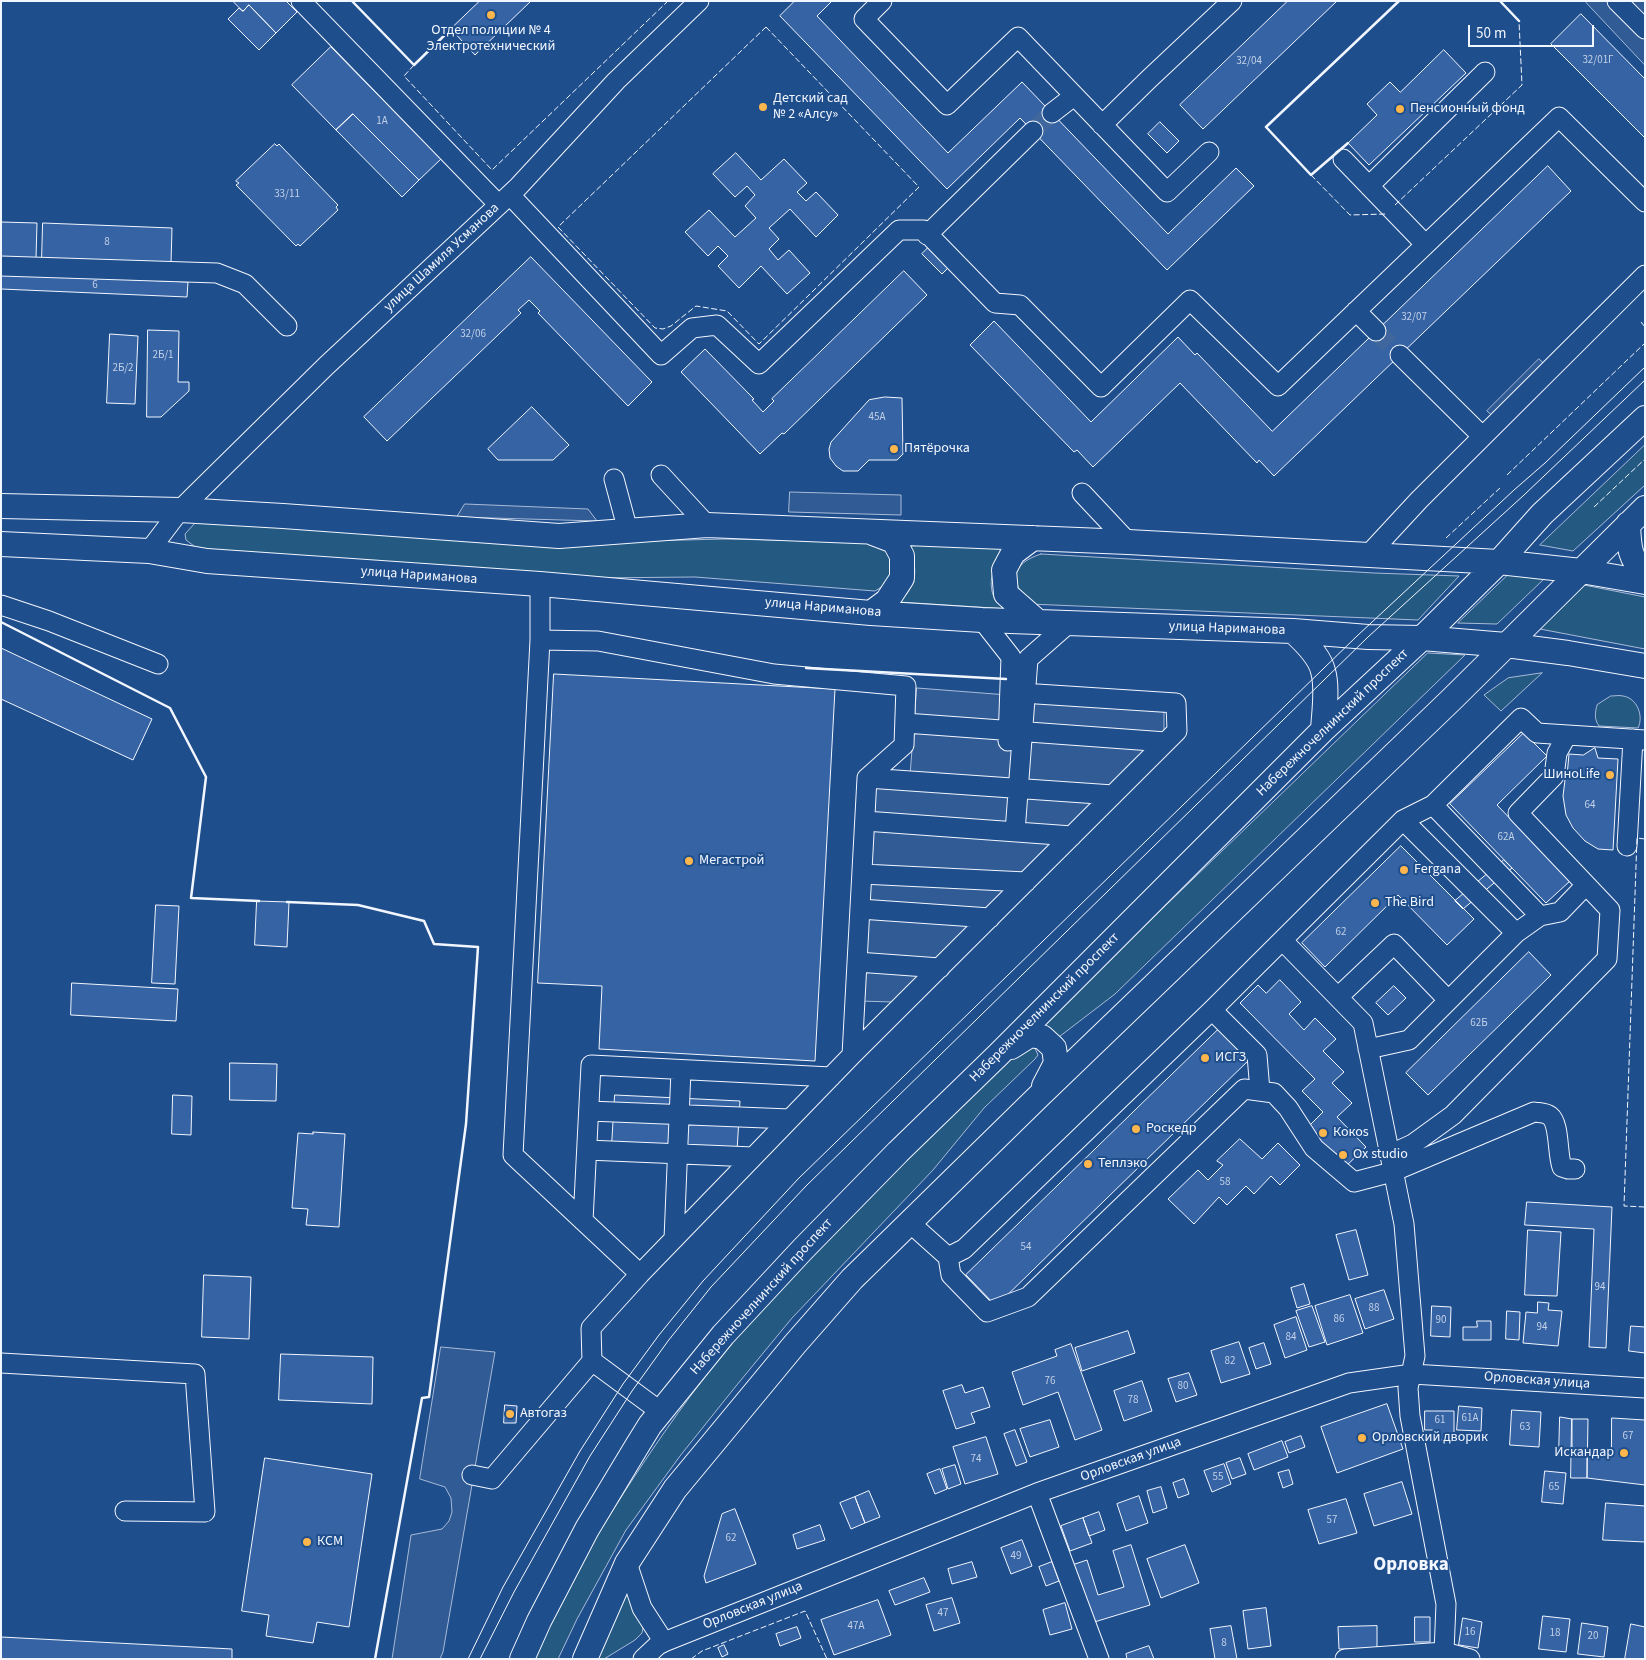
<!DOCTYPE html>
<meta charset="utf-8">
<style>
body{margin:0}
#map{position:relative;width:1646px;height:1660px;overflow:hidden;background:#1f4e8c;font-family:"Source Sans 3",sans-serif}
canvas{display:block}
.frame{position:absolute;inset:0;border:2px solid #f2f6ff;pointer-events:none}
.scale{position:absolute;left:1468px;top:25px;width:126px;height:22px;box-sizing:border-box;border:2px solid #f2f6ff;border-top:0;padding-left:6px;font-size:15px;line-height:18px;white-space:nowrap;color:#f2f6ff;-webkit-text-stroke:4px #1f4e8c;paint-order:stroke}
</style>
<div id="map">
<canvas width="1646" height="1660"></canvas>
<div class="frame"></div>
<div class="scale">50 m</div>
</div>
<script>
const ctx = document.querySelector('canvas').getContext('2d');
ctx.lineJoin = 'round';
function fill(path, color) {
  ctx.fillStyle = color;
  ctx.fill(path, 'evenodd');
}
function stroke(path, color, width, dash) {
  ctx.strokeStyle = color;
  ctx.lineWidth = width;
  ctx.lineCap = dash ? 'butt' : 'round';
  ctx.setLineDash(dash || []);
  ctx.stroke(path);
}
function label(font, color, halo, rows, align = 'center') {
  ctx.font = font + ' "Source Sans 3",sans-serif';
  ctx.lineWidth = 4;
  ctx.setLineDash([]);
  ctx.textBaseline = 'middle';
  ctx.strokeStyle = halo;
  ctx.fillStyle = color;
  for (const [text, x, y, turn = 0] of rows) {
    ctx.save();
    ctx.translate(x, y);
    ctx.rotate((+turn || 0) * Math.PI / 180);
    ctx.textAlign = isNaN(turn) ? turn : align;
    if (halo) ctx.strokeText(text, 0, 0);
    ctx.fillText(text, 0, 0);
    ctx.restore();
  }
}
const green = new Path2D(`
 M1645,445v40l-72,66 -33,-6z
 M205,521l319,23 200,-5 145,3 21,9 3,24 -10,11 -8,5 -180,-14 -105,1 -392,-29 -12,-9 -1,-6 10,-11z
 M907,543l98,1c-8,16 -20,37 -10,55 3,3 9,7 13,10l-109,-7c20,-18 19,-36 8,-59z
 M1041,554l333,19 85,3 -41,44 -389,-16c-19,-23 -19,-40 12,-50z
 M1508,575l37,3 -48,46 -39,-1z
 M1584,585l61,12v52l-105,-20z
 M1428,653l37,2 -350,339 -60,46 -14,-14z
 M1542,673l-41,38 -17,-16 24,-17z
 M1611,696c4,0 8,-1 12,0 14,2 21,20 15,32l-39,-2c-5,-7 -4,-13 -2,-21z
 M1021,1046h13l4,9 -3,4 -51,49 -51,62 -141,148 -56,68 -56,70 -54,74 -49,89 -19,40h-28c17,-33 33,-67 52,-99 54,-89 112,-177 182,-254 81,-91 170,-174 257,-260z
 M626,1591l18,32 -2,10 -7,7 -31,19h-11z`);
fill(green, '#245a82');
stroke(green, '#a8bbd7', 1);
const parking = new Path2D(`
 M1585,1h60v64z
 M1539,359l9,8 -52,52 -9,-8z
 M790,492l111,3v20l-112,-3z
 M465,504l123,5 9,12 -140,-4z
 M917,688l247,19v24l-270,271 -36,-1 11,-218 40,1z
 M441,1347l54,5 -52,300 -3,7h-48l19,-124 31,-6 7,-8 3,-9 -1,-14 -6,-11 -25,-8z`);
fill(parking, '#305b95');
stroke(parking, '#a8bbd7', 1);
const building = new Path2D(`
 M233,1h53l11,11 -21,21 -27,-28 -6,6z
 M480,1h51l-56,54 -24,-26z
 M795,1h37l-15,15 131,137 74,-71 146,152 68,-66 18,18 -87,84 -147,-152 -73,71 -167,-173z
 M1288,1h49l-134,128 -23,-24z
 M249,5l27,28 -17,17 -31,-31 11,-11 4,3z
 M1581,14l64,65v59l-94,-94z
 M331,47l110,112 -22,21 -66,-66 -17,16 -44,-45z
 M1444,50l22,23 -97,92 -21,-22 29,-28 -10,-11 23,-22 10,10z
 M353,114l66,66 -17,17 -66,-67z
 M1160,122l19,19 -12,12 -19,-19z
 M275,144l2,2 2,-2 59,61 -2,2 2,3 -38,36 -2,-2 -2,2 -60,-61 3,-2 -3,-2z
 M736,153l25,27 23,-21 23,24 -10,9 9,9 10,-9 22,23 -22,22 -26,-28 -21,19 10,11 -10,10 9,11 11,-10 21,23 -23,21 -26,-28 -22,22 -21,-22 10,-10 -10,-10 -10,10 -23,-24 24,-22 26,27 21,-19 -11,-12 10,-11 -8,-9 -12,11 -22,-23z
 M1548,166l23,25 -297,285 -15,-16 -2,3 -77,-80 -87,84 -16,-17 -3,2 -104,-107 24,-24 97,101 87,-85 17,18 2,-2 75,78z
 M1,222l36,1 -1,35 -35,-1z
 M43,223l129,5 -1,35 -129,-5z
 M932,244l20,20 -10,10 -20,-20z
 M531,257l121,125 -24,24 -90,-93 2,-2 -11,-11 -11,10 3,3 -134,128 -23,-24z
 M904,271l23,24 -143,139 -2,-1 -22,21 -79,-82 24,-23 49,50 -2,1 11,12 11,-11 -2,-2z
 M1,274l187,8 -1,15 -186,-8z
 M148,330l31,1 -1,51h11v9l-28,26h-14z
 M110,334l28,2 -3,68 -28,-1z
 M885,397l17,1 1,56 -6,6h-28l-11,11h-15l-7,-5 -6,-8 -1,-9 2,-7 38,-42z
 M532,407l37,38 -16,15h-55l-10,-11z
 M1,648l151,71 -19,41 -132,-61z
 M554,674l281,15 -20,372 -216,-12 3,-63 -64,-3z
 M1524,733l23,23 -50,49 73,76 -24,22 -96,-99z
 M1595,748l3,10 20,1 -5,91 -15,-1 -13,-8 -12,-13 -7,-13 -3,-19 2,-16 2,-4 2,-22 14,1z
 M1401,846l73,73 -27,26 -49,-50 -73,72 -23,-24z
 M1504,860l8,8 -49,41 -8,-8z
 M257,901l32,1 -2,45 -32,-2z
 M156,905l23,1 -4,78 -23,-1z
 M1529,952l22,23 -123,120 -22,-22z
 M1280,980l21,22 -12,12 15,16 11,-12 21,21 -13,12 21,21 -12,11 20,20 -15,14 29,30 -22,21 -38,-39 17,-17 -21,-21 13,-12 -75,-76 18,-18 8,8z
 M72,983l106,6 -2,32 -105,-6z
 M1394,986l12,12 -18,17 -12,-12z
 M1221,1027l30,31 -255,248 -30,-31z
 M230,1063l47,1 -1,37 -46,-1z
 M173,1095l19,1 -1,39 -19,-1z
 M615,1095l125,6 -3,50 -125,-6z
 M313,1132l32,2 -6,93 -33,-2 2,-16 -16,-1 6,-75 15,1z
 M1240,1139l22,20 16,-16 22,22 -20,20 -9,-9 -17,18 -8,-8 -19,19 -8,-8 -25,27 -26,-25 30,-29 10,10 15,-15 -6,-4z
 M1527,1202l85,5 -6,141 -17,-1 5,-118 -69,-4z
 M1356,1230l12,45 -19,5 -13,-45z
 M1528,1230l33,2 -4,64 -32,-1z
 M204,1275l47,2 -2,62 -47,-2z
 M1304,1284l6,20 -13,4 -6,-20z
 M1384,1290l10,29 -29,10 -10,-30z
 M1350,1295l13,38 -36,12 -12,-39z
 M1538,1302l11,1 -1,7 14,1 -4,35 -35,-3 3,-31 11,1z
 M1312,1306l13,36 -16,5 -13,-36z
 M1432,1306l19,1 -1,30 -19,-1z
 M1507,1311l13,1 -1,28 -13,-1z
 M1296,1317l11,33 -22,8 -11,-33z
 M1477,1321h14v19h-28v-13h14z
 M1631,1326l14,1v26l-16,-2z
 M1128,1331l7,22 -53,18 -7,-23z
 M1239,1342l11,32 -29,9 -10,-32z
 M1264,1343l7,21 -15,5 -7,-21z
 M1071,1344l31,86 -27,10 -17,-48 -35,13 -11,-33 45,-16 -2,-6z
 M281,1354l92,3 -1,47 -93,-4z
 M1189,1373l8,22 -21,7 -8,-23z
 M1142,1381l10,30 -28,10 -10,-30z
 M962,1385l3,8 18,-6 7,20 -19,6 4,10 -19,6 -13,-38z
 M1387,1404l16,45 -66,24 -16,-46z
 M505,1405l12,1 -1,17h-12z
 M1459,1406l23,2 -1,23 -24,-1z
 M1512,1410l29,2 -2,35 -29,-2z
 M1425,1411h29v29h-18v-10h-11z
 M1560,1417l12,2v36h-13z
 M1612,1418l33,2v65l-58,-7v-24l24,2z
 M1572,1419h16l-1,59h-16z
 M1050,1420l9,27 -29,10 -10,-28z
 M1015,1430l12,32 -11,4 -12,-32z
 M1301,1436l4,11 -16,6 -4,-11z
 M986,1437l12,37 -33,10 -12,-37z
 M1282,1441l6,16 -34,13 -6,-16z
 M265,1458l107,16 -23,153 -32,-5 -4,21 -47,-7 3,-21 -27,-4z
 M1240,1458l6,16 -14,5 -6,-16z
 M1224,1464l7,20 -19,8 -8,-21z
 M955,1465l6,19 -13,5 -6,-20z
 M940,1469l7,20 -12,5 -8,-20z
 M1289,1470l4,14 -10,4 -5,-15z
 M1545,1471l21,2 -3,31 -21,-2z
 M1184,1479l5,15 -11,4 -5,-15z
 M1402,1482l10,32 -38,12 -10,-32z
 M1161,1487l6,21 -14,5 -6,-22z
 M869,1491l11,26 -15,6 -10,-26z
 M1139,1496l9,27 -22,8 -9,-27z
 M855,1497l10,26 -14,6 -11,-26z
 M1346,1499l11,34 -38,11 -11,-34z
 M1606,1503l39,3v36l-42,-2z
 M735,1509l21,55 -50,19 -2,-7 18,-62z
 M1099,1512l6,18 -16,6 -6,-18z
 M1083,1518l9,25 -22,8 -9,-25z
 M820,1525l5,15 -28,9 -4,-14z
 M1022,1540l10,26 -21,8 -10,-26z
 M1131,1545l19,60 -59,18 -19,-58 15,-5 11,35 26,-8 -11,-36z
 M1185,1545l14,38 -38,15 -14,-39z
 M972,1562l5,15 -25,7 -4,-15z
 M1052,1562l7,19 -13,5 -7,-19z
 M924,1578l6,14 -35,13 -6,-14z
 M952,1598l8,25 -26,8 -8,-26z
 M878,1600l13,35 -57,20 -13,-35z
 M1065,1603l7,26 -22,6 -7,-25z
 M1266,1608l5,38 -23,3 -5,-38z
 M1543,1616l27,3 -4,33 -27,-3z
 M1415,1617h15v25h-15z
 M1463,1618l19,4 -4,26 -19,-3z
 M1582,1623l26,4 -4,30 -26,-3z
 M1631,1624l14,3v32h-20z
 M1231,1626l6,33h-22l-5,-30z
 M1377,1626v22l-38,1 -1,-22z
 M797,1627l4,11 -21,8 -4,-12z
 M1,1637l231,12v10h-231z
 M724,1645l4,9 -6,3 -4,-9z
 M1149,1646l5,13h-27l-1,-5z`);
fill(building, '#3563a3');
stroke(building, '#f2f6ff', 1);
stroke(new Path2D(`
 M1033,131l19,-18
 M1376,331l24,24`), '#3f679d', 19, [19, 9]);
const minor = new Path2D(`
 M301,1l198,204
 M882,1l-18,18 83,86 71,-68 149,155 42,-40
 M1617,1l28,28
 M1052,113l22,-17
 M1102,125l47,-46 83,-78
 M1343,159l82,85
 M1369,186l116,-114
 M510,195l151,160 31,-27 25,-3 42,39 140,-134h25l71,73 25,2 81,82 89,-87 88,86 281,-269 86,85
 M927,235l106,-104
 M1,266l216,7 28,11 42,42
 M1356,311l20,20
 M1400,355l82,81
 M661,475l46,50
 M614,479l14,52
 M1082,493l46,49
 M149,551l31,-41 14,-14 132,-130 192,-179 98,-106 83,-80
 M1369,554l50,-54 226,-225
 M540,584v56l58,1 176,33 132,12 -2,59 -37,33 -15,277
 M1,605l48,16 109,43
 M982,620l29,37 -3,84
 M540,640l-27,515 127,119
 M905,723l261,19
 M867,778l246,17
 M1433,805l107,111
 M1403,820l113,113
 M865,821l207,15
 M1015,832l13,-173 41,-36
 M1627,846l6,-107
 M862,874l164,8
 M860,909l130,9
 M1283,941l80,82 41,201 11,132 -7,32 2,28 36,188 -2,48
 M857,962l83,6
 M1338,997l56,-53 54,56
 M1212,1010l45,45 3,36
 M1368,1049l41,-9 107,-107 24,-17 20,-4 26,-27
 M589,1111l201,8
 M587,1150l166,7
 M1389,1155l24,-11 40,-29 154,-156 3,-49 -92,-97 36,-37 3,-23 10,-18
 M583,1221l8,-156 240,12
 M909,1222l39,35 16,-8 248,-239 191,-190 30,-15 88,-87 16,15 108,7
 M674,1239l7,-169
 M948,1257l3,18 36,37 41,-15 216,-208 30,4 14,15 26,40 40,34 38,-10 142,-60c5,1 11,0 16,4 10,8 7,38 12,51l6,2h7
 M1,1363l194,11 10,138 -80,-1
 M661,1412l-69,-51 -1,-33 49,-54 212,-219 325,-324 -1,-28 -139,-9
 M472,1475l20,4 100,-118
 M1037,1493l62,166
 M627,1563l15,45 22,34
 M643,1659l15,-14 6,-3 373,-149 312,-110 63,-9 233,14
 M1345,1659l99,-7 26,7`);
const major = new Path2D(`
 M1,506l179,4 103,6 276,20 148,-11 421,17 371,20 82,9 64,11
 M1628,524c1,23 1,33 17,51
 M1033,538l-20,15 -9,17 2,24 32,28
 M1,544l148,7 58,10 333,23 331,29 111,7 311,11 75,6 54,1 84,7 62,8 77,13
 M871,613l16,-12 15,-23v-22l-8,-15 -21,-8
 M1293,631c11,10 27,26 30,40 5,17 1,41 0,59
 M1011,1047l19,-12 12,2 12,11 2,15 -12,23
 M522,1659l17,-38 48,-92 50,-83 13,-21 73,-90 80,-86 95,-97 100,-97 325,-325 99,-92 77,-76 43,-48 103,-96
 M585,1659l42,-96 48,-74 120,-145 57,-65 187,-183 412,-396 194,-192`);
stroke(minor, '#f2f6ff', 21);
stroke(major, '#f2f6ff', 26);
stroke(minor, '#1f4e8c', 19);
stroke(major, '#1f4e8c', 24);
stroke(new Path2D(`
 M468,1659l35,-72 77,-136 43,-67 36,-49 44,-54 96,-103 558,-542 157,-146 31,-27 100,-96
 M480,1659l34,-67 76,-136 42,-65 36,-50 43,-54 95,-101 562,-549 156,-142 121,-115`), '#f2f6ff', 1);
stroke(new Path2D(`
 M766,27l153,160 -160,157 -32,-33 -31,-5 -25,20 -8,3 -8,-1 -97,-101z
 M414,65l-10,11 88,94 176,-169
 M1311,175l39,40 36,-1
 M1395,205l127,-120 -3,-64
 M1641,322l4,5
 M1507,475l138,-132
 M1594,507l51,-48
 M1446,538l54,-50
 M1645,839l-8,-1 -13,368 21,1
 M691,1659l11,-8 103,-40 22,48`), '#f2f6ff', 1, [6, 2.5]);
stroke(new Path2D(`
 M352,1l62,64 37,-36
 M1500,1l19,20
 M1348,143l-37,32 -45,-48 133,-126
 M1,622l169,86 36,69 -15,121 68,3
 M806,668l200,11
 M287,902l71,3 66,16 10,23 44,3 -12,177 -37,273 -7,1 -47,261`), '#f2f6ff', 2.5);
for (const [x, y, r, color] of [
 [491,15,5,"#ffb74d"],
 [763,107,5,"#ffb74d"],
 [1400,109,5,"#ffb74d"],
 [894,449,5,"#ffb74d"],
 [1610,775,5,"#ffb74d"],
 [689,861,5,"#ffb74d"],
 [1404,870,5,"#ffb74d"],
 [1375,903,5,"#ffb74d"],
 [1205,1058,5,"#ffb74d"],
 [1136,1129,5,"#ffb74d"],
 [1323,1133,5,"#ffb74d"],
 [1343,1155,5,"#ffb74d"],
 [1088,1164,5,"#ffb74d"],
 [510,1414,5,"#ffb74d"],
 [1362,1438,5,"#ffb74d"],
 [1624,1453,5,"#ffb74d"],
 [307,1542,5,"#ffb74d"]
]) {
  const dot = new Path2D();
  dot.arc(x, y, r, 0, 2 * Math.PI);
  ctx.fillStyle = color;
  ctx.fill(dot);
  stroke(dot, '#1f4e8c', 2);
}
label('11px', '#c3d1e8', null, [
 ["32/01Г",1598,61],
 ["32/04",1249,62],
 ["1А",382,122],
 ["33/11",287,195],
 ["8",107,243],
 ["6",95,286],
 ["32/07",1414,318],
 ["32/06",473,335],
 ["2Б/1",163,356],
 ["2Б/2",123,369],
 ["45А",877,418],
 ["64",1590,806],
 ["62А",1506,838],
 ["62",1341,933],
 ["62Б",1479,1024],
 ["58",1225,1183],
 ["54",1026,1248],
 ["94",1600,1288],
 ["88",1374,1309],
 ["86",1339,1320],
 ["90",1441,1321],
 ["94",1542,1328],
 ["84",1291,1338],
 ["82",1230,1362],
 ["76",1050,1382],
 ["80",1183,1387],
 ["78",1133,1401],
 ["61А",1470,1419],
 ["61",1440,1421],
 ["63",1525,1428],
 ["67",1628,1437],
 ["74",976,1460],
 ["55",1218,1478],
 ["65",1554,1488],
 ["57",1332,1521],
 ["62",731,1539],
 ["49",1016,1557],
 ["47",943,1614],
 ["47А",856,1627],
 ["16",1470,1633],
 ["18",1555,1634],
 ["20",1593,1637],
 ["8",1224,1644]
]);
label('14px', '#f2f6ff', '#1f4e8c', [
 ["Отдел полиции № 4",491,31,"center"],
 ["Электротехнический",491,47,"center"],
 ["Детский сад",773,99],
 ["№ 2 «Алсу»",773,115],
 ["Пенсионный фонд",1410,109],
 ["Пятёрочка",904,449],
 ["ШиноLife",1600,775,"right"],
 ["Мегастрой",699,861],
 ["Fergana",1414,870],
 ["The Bird",1385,903],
 ["ИСГЗ",1215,1058],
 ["Роскедр",1146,1129],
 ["Кокоs",1333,1133],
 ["Ox studio",1353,1155],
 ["Теплэко",1098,1164],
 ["Автогаз",520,1414],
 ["Орловский дворик",1372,1438],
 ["Искандар",1614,1453,"right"],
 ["КСМ",317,1542]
], 'left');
label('14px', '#f2f6ff', '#1f4e8c', [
 ["улица Шамиля Усманова",442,258,-43],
 ["улица Нариманова",419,576,4],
 ["улица Нариманова",823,608,5],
 ["улица Нариманова",1227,629,2],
 ["Набережночелнинский проспект",1333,723,-44],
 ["Набережночелнинский проспект",1045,1008,-45],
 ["Набережночелнинский проспект",762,1297,-48],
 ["Орловская улица",1537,1381,4],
 ["Орловская улица",1131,1460,-20],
 ["Орловская улица",753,1606,-22]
]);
label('bold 19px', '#f2f6ff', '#1f4e8c', [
 ["Орловка",1411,1566]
]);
</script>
